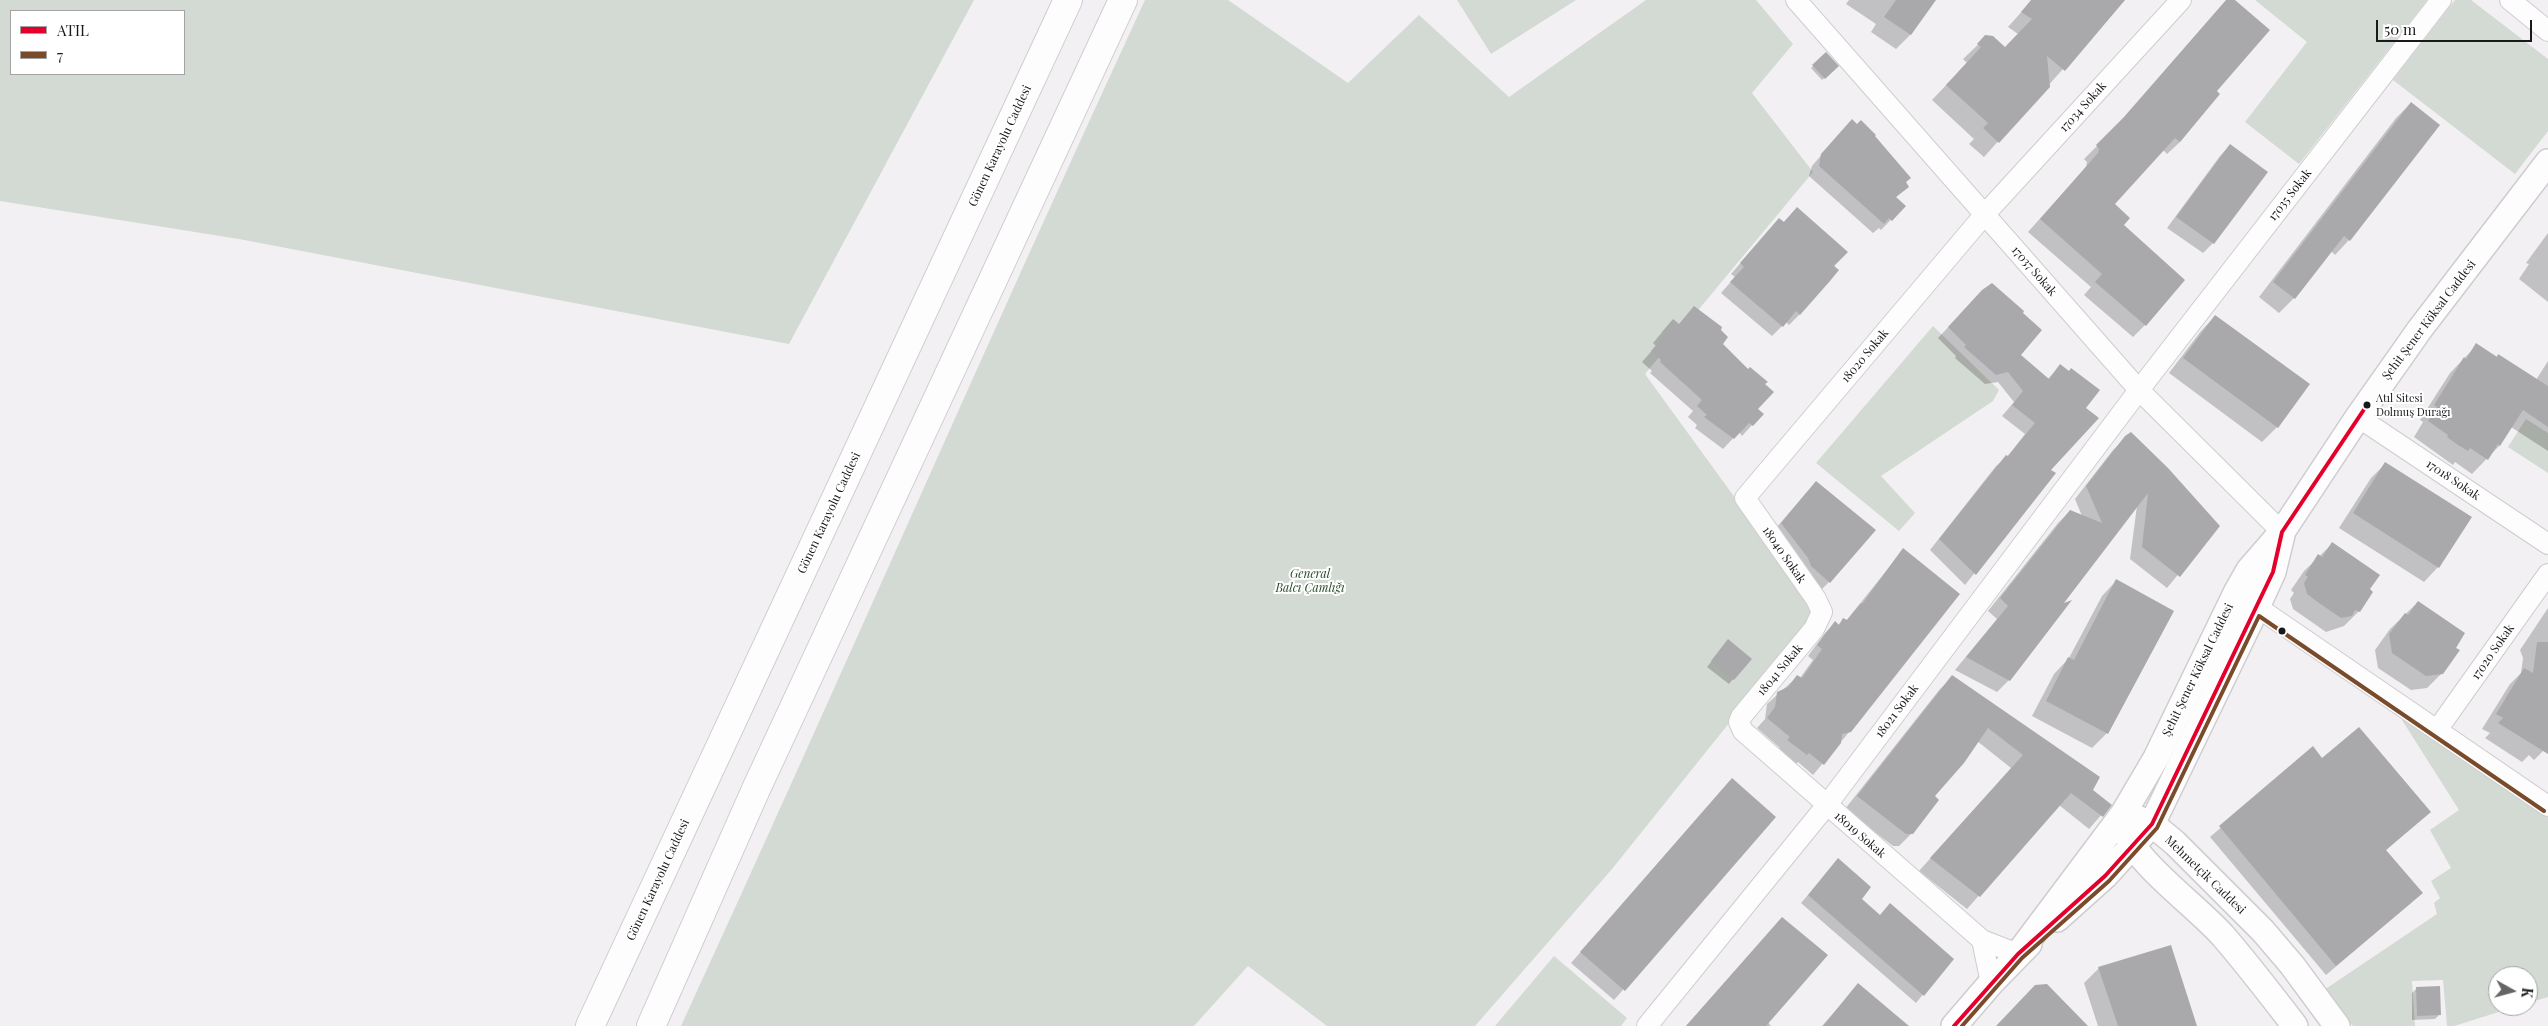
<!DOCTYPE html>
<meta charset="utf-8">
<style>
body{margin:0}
#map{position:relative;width:2548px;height:1026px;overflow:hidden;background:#f2f0f3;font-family:"Playfair Display",serif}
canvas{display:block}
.legend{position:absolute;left:10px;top:10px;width:175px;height:65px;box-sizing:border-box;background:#fff;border:1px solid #a3a3a3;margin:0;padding:6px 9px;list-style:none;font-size:15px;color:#19181a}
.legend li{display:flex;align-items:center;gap:10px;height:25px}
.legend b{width:25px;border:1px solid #a3a3a3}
.north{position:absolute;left:2488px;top:966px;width:50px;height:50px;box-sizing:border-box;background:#fff;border:1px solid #a3a3a3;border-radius:50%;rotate:97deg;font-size:14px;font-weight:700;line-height:20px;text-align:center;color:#19181a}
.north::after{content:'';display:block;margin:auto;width:18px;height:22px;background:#656466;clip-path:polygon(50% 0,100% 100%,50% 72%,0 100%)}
.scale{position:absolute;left:2376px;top:20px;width:156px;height:22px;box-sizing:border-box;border:2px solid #19181a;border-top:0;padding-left:6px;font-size:15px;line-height:18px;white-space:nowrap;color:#19181a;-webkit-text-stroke:4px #fff;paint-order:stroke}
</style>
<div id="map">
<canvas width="2548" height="1026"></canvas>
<ul class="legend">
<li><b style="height:6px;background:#e4002b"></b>ATIL</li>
<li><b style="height:6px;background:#7a4b2a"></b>7</li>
</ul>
<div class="north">K</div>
<div class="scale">50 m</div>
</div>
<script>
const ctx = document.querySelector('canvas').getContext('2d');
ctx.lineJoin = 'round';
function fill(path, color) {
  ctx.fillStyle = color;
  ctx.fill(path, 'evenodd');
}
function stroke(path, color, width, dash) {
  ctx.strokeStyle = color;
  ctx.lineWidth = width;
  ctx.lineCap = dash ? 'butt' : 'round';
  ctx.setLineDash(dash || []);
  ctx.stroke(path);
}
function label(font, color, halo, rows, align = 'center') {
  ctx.font = font + ' "Playfair Display",serif';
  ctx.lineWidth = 4;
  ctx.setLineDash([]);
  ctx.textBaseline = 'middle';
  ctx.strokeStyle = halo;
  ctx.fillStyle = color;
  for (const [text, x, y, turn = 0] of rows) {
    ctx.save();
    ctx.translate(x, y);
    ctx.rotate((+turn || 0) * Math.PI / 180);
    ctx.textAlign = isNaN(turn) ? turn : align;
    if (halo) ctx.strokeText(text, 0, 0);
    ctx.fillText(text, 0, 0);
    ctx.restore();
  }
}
fill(new Path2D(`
 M0,0h974l-185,344 -550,-105 -239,-38zM11,11h173v63h-173z
 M1145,0h83l120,83 71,-68 90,82 137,-97h110l37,44 -41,49 61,79 -168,202 165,227 1,20 -199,248 -137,157h-148l-79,-60 -54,60h-513c157,-341 306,-685 464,-1026z
 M1457,0h119l-85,54z
 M2255,0h172l-128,164 -54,-42 62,-80z
 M2455,0h16l77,59v72l-33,43 -122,-94z
 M1933,326l66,64 -6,11 -112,75 34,37 -16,18 -83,-68z
 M2526,419l22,14v40l-40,-26z
 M2406,715l142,98v184l-20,6v-27h-30v30h20l-64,20h-7l-4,-46 -31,1 3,45h-62l-29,-36 113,-76 -3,-11 6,-5 -9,-17 20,-13 -21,-38 29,-20 -57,-90z
 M1554,956l73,62 -6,8h-126z`), '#d3d9d3');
fill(new Path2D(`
 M1849,0h85l-23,34 -15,15 -25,-17 5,-8 -30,-20z
 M2032,0h93l-141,157 -15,-13 5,-5 -42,-39 35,-37 -4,-4 23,-22 19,11 13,-14 -10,-7z
 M2227,0h6l-18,92 4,2 -39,48 -13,12 -4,-4 -50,54 9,21 23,100 -12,12 -49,-42 7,-8 -63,-55 58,-65 1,-5 -3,-3 28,-28z
 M1826,54l11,12 -15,14 -11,-12z
 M2411,103l-62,137 -14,15 -4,-4 -37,47 -15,15 -20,-16 137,-179z
 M1842,131l65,55 -12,12 9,8 -23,24 -2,-2 -6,5 -64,-57 3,-10z
 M2230,145l-17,98 -10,10 -36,-25 53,-72z
 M1797,208l40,62 -38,45 -10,10 -3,-3 -14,14 -51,-43 14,-16 -4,-3 38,-44 14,-7z
 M2548,233v69l-29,-23 10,-15 -3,-1z
 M1972,302l47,53 28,25 13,-14 24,42 -35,62 5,3 -89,112 -35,-35 66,-84 11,-9 18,-23 -23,-18 12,-14 -16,-20 -13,2 -30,-26 1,-2 -18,-18z
 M2215,316l62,111 -15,15 -93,-69 32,-42z
 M1678,325l43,19 43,41 -7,24 5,5 -20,22 -3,-4 -16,17 -28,-21 2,-3 -9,-8 5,-6 -43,-38 2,-2 -10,-9 14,-16 -3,-3 10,-12z
 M2477,345l59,35 12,-19v90l-37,-24 -11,18 -28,29 -17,-12 -2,3 -39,-28 9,-15 -3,-2 30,-47z
 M2126,437l92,89 -51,62 -37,-29 7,-53 -77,100 -51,74 -12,12 -42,-22 42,-51 -9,-8 70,-88 12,-12 12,5 -7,-17 38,-49z
 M2386,463l52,104 -14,15 -85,-54 32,-50z
 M1806,493l23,89 -10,10 -48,-58z
 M2332,544l36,46 -9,21 -15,15 -18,6 -33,-23 -3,-10 4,-6 -3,-3 13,-19z
 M1903,550l-53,181 -37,44 -15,-13 -2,2 -18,-13 2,-3 -23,-20 8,-9 2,-15 30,-27 3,1 13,-18 -5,-4 17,-23 10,-10 3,2 6,-6 2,2z
 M2116,581l-9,152 -15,15 -60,-32 22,-42 15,-16 33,-62z
 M2418,602l24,71 -15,15 -16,2 -33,-22 -3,-18 15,-21z
 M2548,608v138l-14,14 -5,-5 -7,7 -37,-24 5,-5 -8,-4 28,-45 11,-11 2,-15 -3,-8z
 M1724,646l26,13 -21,25 -22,-17z
 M1953,677l157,128 -21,24 -30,-24 -92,104 -48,-38 92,-103 -34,-27 -44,55 -21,37 -13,13h-6l-48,-37 95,-120z
 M2313,748l9,12 107,52 -44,39 26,52 -85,72 -116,-138z
 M1732,779l43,38 -161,183 -43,-37z
 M1838,860l22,40 20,16 72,43 -36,44 -115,-100z
 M1782,918l-14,104 3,4h-85z
 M2099,968l97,58h-98l-14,-43z
 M1858,985l46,41h-82z
 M2417,988l23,26 -5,5 -23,1v-27z`), '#0003');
fill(new Path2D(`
 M1896,0h40l-25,35 -27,-18z
 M2031,0h94l-60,71 -18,-15 3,31 -51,56 -16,-15 5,-5 -42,-38 35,-38 -4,-3 8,-9 8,1 12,11 27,-28 -11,-7z
 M2226,0h9l35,30 -53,61 3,3 -40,48 -5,-4 -60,66 15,14 -6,7 61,55 -39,46 -51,-44 7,-8 -62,-55 58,-66 1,-4 -3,-4 28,-28z
 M1826,52l13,14 -14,13 -13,-14z
 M2411,102l29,23 -90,116 -6,-5 -49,63 -22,-17z
 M1852,119l5,5 4,-4 15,15 -1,1 36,42 -5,4 3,5 -13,10 10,9 -14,15 -3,-3 -5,6 -65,-58 2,-12z
 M2230,144l38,28 -54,72 -38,-27z
 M1797,207l51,45 -14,14 5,4 -9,11 -30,34 -4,-4 -13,16 -53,-45 14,-15 -4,-4 39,-45 5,4z
 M1992,283l32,28 -1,2 19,17 -21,25 28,24 11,-15 9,7 2,-3 29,22 -14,18 13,10 -48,52 5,3 -80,102 -37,-36 67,-84 2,1 27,-33 -23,-18 11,-14 -15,-19 -12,3 -32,-28 2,-2 -18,-18 34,-37z
 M1694,306l28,21 -1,3 7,7 -5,7 25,25 2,-2 18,15 -3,2 9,8 -16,17 6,5 -11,12 -4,-3 -15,16 -30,-22 3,-2 -10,-9 5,-6 -42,-38 1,-2 -10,-9 14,-16 -3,-3 11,-13 6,5z
 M2215,315l95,69 -32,44 -95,-70z
 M2476,343l21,14 1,-3 50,32v41l-25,-17 -23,36 -2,-2 -10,16 -18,-12 -2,3 -10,-6 -11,-8 1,-2 -20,-14 9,-14 -3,-2 30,-48 2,2z
 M2131,432l37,36 52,58 -40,51 -38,-30 6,-54 -84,110 8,-3 -62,81 -44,-24 42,-51 -8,-8 70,-88 32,13 -16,-37 39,-50z
 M2385,462l87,55 -33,51 -86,-55z
 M1816,481l60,49 -46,53 -19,-17 -3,-8 -27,-35z
 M2332,542l48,33 -10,14 3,3 -13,20 -5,-2 -3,6 -11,2 -22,-15 -12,-9 -3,-11 4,-6 -3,-2 13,-21 4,3z
 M1903,548l57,46 -109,138 -9,2 -1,9 -17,22 -15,-12 -2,2 -20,-15 3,-3 -23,-19 8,-11 2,-15 11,-5 9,-12 5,3 20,-29 -5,-4 18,-24 4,4 4,-7 4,2 14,-17 1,1z
 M2116,579l58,32 -66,123 -62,-33 22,-44 6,3z
 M2418,601l47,32 -9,15 4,2 -17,24 -17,2 -34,-23 -3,-19 16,-21 3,2z
 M1728,639l24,20 -18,21 -23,-19z
 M2537,642h11v112l-50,-31 5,-5 -7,-4 28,-46 9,5z
 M1952,675l148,102 -7,13 19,15 -9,12 -32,-24 -91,104 -50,-39 93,-103 -35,-27 -24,35 -29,33 4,4 -26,34h-7l-49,-38z
 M2359,727l72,85 -45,38 37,43 -87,73 -117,-140 94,-80 9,12z
 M1732,778l44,39 -151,174 -45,-39z
 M1838,858l33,29 -9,12 18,16 10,-12 64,56 -30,37 -116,-101z
 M1782,917l46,38 -62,71h-80z
 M2171,945l26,81h-79l-20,-59z
 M1858,983l51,43h-86z
 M2047,984l41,42h-92l39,-41z
 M2440,986l1,29 -24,1 -1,-29z`), '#a9a8aa');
const minor = new Path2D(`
 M1796,0l343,390 143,142
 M2510,0l38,31
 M2358,417l190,127
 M2257,607l291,199
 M2437,730l111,-156
 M1982,940l9,43
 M2018,954l-36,-14 -239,-209 -4,-9 2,-5 73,-88 8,-17 -6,-13 -71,-101 240,-284 196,-214
 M1647,1026l179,-220 313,-416 302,-390`);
const major = new Path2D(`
 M2137,818l15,6 23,19 88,88 29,34 45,61
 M2126,832c11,32 74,77 98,105 25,29 48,59 71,89
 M2057,919l48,-43 47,-52 105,-217 16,-35 9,-37
 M2018,954l105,-140 33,-56 80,-165 13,-23 33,-38 76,-115 62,-88 128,-167
 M1954,1026l37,-43 38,-39`);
const highway = new Path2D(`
 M590,1026l478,-1026
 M651,1026l106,-239 366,-787`);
stroke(minor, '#cecccf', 22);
stroke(major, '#cecccf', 28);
stroke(highway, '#cecccf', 30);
stroke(minor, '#fdfdfd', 20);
stroke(major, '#fdfdfd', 25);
stroke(highway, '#fdfdfd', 28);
stroke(new Path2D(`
 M1954,1026l64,-72 87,-78 47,-52 121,-252 9,-40 85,-127`), '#e4002b', 4);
stroke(new Path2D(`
 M1962,1026l60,-68 87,-77 48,-53 102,-212 285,195`), '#7a4b2a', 4);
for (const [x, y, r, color] of [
 [2367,405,4.5,"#19181a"],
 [2282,631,4.5,"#19181a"]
]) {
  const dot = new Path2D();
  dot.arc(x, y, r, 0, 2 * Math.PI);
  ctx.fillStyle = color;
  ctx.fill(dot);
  stroke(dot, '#fff', 2);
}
label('11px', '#19181a', '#fff', [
 ["Atıl Sitesi",2376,399],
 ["Dolmuş Durağı",2376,413]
], 'left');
label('12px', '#19181a', '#fff', [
 ["17034 Sokak",2083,107,-48],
 ["Gönen Karayolu Caddesi",1000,146,-65],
 ["17035 Sokak",2290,195,-52],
 ["17037 Sokak",2034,271,49],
 ["Şehit Şener Köksal Caddesi",2429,320,-53],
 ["18020 Sokak",1865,356,-50],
 ["17018 Sokak",2453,480,34],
 ["Gönen Karayolu Caddesi",829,513,-65],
 ["18040 Sokak",1784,555,55],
 ["17020 Sokak",2493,652,-55],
 ["18041 Sokak",1780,670,-50],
 ["Şehit Şener Köksal Caddesi",2198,670,-64],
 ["18021 Sokak",1897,711,-53],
 ["18019 Sokak",1860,835,41],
 ["Mehmetçik Caddesi",2205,875,44],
 ["Gönen Karayolu Caddesi",658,880,-65]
]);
label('italic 12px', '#284b29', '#fff', [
 ["General",1310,574],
 ["Balcı Çamlığı",1310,588]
]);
</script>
